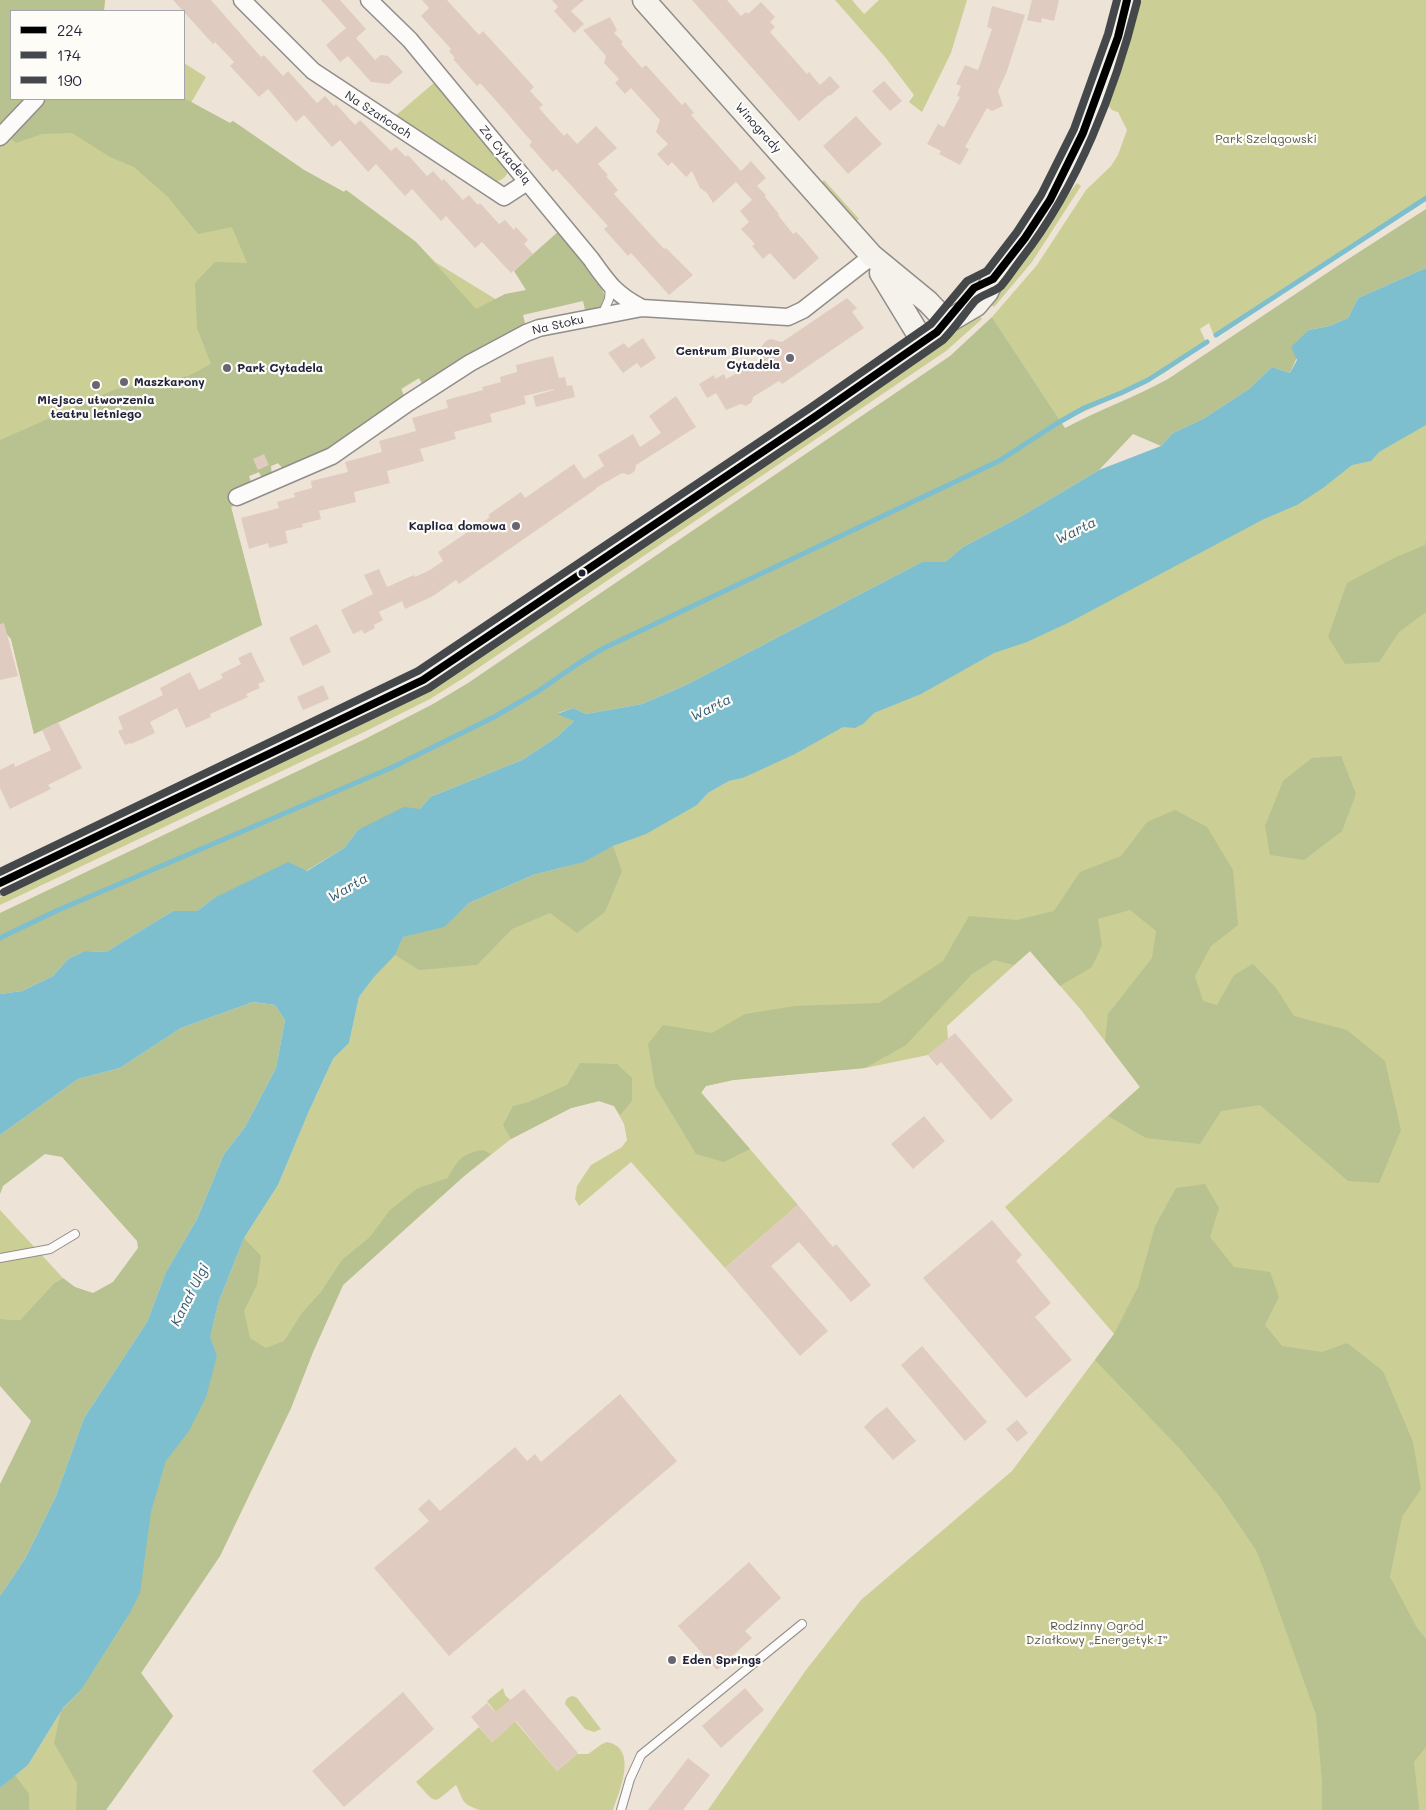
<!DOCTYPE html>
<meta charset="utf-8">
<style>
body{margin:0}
#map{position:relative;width:1426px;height:1810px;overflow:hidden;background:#ede4d7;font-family:Mali,sans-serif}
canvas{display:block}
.legend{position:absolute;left:10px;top:10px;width:175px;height:90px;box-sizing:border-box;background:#fdfcf7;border:1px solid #a5a5ac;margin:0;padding:6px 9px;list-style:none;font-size:15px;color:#22223b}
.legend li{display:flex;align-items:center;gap:10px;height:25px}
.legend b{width:25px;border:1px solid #a5a5ac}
</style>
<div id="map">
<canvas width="1426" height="1810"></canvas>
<ul class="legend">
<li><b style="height:6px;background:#000"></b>224</li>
<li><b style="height:6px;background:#45484a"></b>174</li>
<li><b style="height:6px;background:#45484a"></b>190</li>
</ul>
</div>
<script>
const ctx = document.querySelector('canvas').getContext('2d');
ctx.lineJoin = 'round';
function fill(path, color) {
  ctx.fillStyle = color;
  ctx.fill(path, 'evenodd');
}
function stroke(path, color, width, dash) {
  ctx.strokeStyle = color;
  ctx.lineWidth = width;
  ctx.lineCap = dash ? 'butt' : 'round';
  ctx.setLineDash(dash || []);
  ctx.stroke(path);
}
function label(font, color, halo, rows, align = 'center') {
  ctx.font = font + ' Mali,sans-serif';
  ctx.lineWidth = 4.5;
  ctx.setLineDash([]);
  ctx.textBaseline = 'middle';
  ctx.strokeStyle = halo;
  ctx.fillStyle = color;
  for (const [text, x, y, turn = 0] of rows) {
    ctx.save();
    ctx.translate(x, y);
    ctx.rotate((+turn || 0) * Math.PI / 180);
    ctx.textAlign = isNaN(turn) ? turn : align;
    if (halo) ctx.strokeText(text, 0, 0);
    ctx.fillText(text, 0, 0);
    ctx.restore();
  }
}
fill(new Path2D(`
 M0,0h105l-1,10 1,1h-94v88h173v-36l22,14 -15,26 39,20 3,-2 71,49 40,22 2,-2 70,52 19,20 62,38 -73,87 -5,-9 -137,90 -4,-5 -7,3 1,7 -9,7 -4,-8 -10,4 -18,18 4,11 -4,2 31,118 -228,109 -23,-95 -11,-13z
 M835,0h17l12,14 15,-14h88l-16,53 -29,59 -13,-10 5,-7 -29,-38z
 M1139,0h287v201l-89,56 -120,80 -3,-1 -5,-13 -9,6 7,15 -43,29 -21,12 -82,37 -69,-105 45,-52 49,-75 25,-24 7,-11 9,-25 -9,-18c-6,-1 -10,-4 -10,-11h1l17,-49z
 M435,82l73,86c0,10 -6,11 -14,15l-100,-66z
 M824,180l35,39 -4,3 -34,-39z
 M1077,183l4,3 -49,76 -38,45 -7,-5 34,-38 45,-67z
 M977,313l5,6 -36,32 -481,326 -35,22 -68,34 -362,172v-8l429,-206 512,-346z
 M1426,415v1395h-718l98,-140 55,-70 151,-129 102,-137 -109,-127 135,-120 -59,-77 -51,-59 -83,75 1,13 -20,16 -63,13 -132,12 -27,6 -5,6 97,113 -73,63 -94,-106 -52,44 -4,-7 2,-13 14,-21 31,-18 5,-7 -3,-16 -10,-18 -15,-5 -28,7 -60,31 -48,38 -120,108 -30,67 -22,56 -71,148 -79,117 32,43 -67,94h-106v-22l28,-23 35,-57 18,-18 163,-452 34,-53 31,-74 24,-52 16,-16 10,-46 44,-60 210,-91 84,-41 11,-12 21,-12 14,-3z
 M0,1210l63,68 -9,5 -34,37 -20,-1z
 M503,1688l2,7 6,6 -7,7 53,63 20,-17h11l14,-10 5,-2c32,6 12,50 6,68h-133c-19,-6 -16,-9 -24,-25 -24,19 -18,21 -40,-3l63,-55 13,15 16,-14 -21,-27z
 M573,1696l4,2 24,31 -7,3 -9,-3 -20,-25c1,-5 2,-7 8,-8z`), '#cccf95');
fill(new Path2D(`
 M0,0h105l-1,10 1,1h-94v88l173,-1 46,25 3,-2 71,49 40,22 2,-2 70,52 60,67 29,-15 21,-4 -12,-19 46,-41 39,52 6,14 -5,12 -14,6 -3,-13 -60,14 3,12 -102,60 -5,-9 -18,10 4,11 -63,44 -58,26 -6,-6 -7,3v10l-8,4 -4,-8 -10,4 3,9 -21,9 4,11 -4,2 31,118 -228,109 -23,-95 -11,-13v-186l116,-51 72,-13 23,-12 -14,-36 -2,-45 20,-21 32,1 -15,-36 -34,7 -30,-37 -34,-30 -24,-10 -38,-24 -30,1 -26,9 -16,-15z
 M1426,209v59l-68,30 -10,20 -19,8 -20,4 -19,43 -18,-6 -23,22 -46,30 -30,14 -12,13 -28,-12 -34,36 -79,47 -57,30 -18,15h-23l-236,123 -44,19 -56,10 -13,-6 -15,5 16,8 -17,16 -35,23 -92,37 -10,12 -62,21 -14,18 -38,23 -92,27 -17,13h-24l-67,41 -21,-1 -17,8 -15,17 -31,15 -22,3v-81l365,-174 68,-35 35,-21 482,-327 42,-39 73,111c34,-18 70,-31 103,-49l174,-116z
 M1426,541v71l-27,20 -20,30 -34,2 -17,-27 19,-54 47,-25 31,-13z
 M1341,756l15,38 -14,37 -38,29 -34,-5 -5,-29 18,-45 29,-23z
 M1175,810l32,17 26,43 5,55 -27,21 -16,30 8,25 14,4 17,-30 19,-11 23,24 18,28 53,14 38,31 16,69 -22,53 -31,-2 -88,-76 -39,6 -21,33 -54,-6 -38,-22 32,-29 -35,-46 3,-27 44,-56 4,-27 -26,-21 -32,9 4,26 -10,22 -32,19 -30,-35 -16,14 -20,-5 -22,14 -66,71 -41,23 -132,12 -27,6 -5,7 49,56 -26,13 -28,-8 -41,-68 -7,-42 15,-19 49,8 33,-19 50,-8 84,-3 64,-42 26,-45 48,4 37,-9 26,-39 41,-16 26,-34z
 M613,846l9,25 -17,41 -28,21 -27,-20 -38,16 -35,36 -58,5 -24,-15 8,-18 40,-10 26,-24 64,-28 51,-13z
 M253,1002l22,3 10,15 -9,48 -31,59 -21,27 -27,65 -31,53 -19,50 -63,96 -28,78 -31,63 -25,37v-112l31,-63 -31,-35v-67l20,1 34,-37 9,-5 12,9 18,6 20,-11 25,-34 -1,-7 -75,-84 -17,-3 -42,32 -3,8v-59l78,-56 42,-11 61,-40z
 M580,1063l37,1 15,14v23l-12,14 -6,-9 -15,-5 -28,7 -60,31 -8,-14 10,-19 16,-4 38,-17z
 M483,1150l8,4 -28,23 -120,108 -30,67 -22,56 -71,148 -79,117 32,43 -67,94h-30l1,-27 -23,-40 7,-32 20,-21 46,-71 24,-107 15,-51 23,-30 28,-75 -7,-19 9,-36 25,-63 17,18 -4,29 -13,26 6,27 16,10 18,-7 18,-28 19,-21 21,-32 28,-23 20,-27 28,-22 30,-10c9,-18 15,-25 35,-28z
 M1205,1184l14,24 -9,29 24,30 36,5 9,25 -14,28 17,21 40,6 25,-9 36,28 30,71 8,47 -19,28 -12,60 27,51 9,11v108l-12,15 5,45 -1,3h-96v-29l-6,-66 -50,-140 -10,-25 -36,-53 -40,-48 -85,-89 19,-26 24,-47 17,-61 21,-38z
 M15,1775l14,19v16h-29v-22z`), '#b8c190');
fill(new Path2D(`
 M1426,268v157l-47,27 -8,9 -19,4 -29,23 -26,17 -33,14 -194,103 -43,20 -33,11 -73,41 -47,19 -11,11 -8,4 -12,-1 -48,27 -52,24 -14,3 -21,12 -11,12 -51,29 -33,12 -29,16 -51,13 -64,28 -25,24 -41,10 -8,18 -21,22 -15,20 -10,46 -16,16 -24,52 -31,74 -34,53 -25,63 -9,36 7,19 -11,41 -17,34 -23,30 -15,51 -11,81 -13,25 -46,72 -18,18 -35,57 -28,23v-192l25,-37 31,-63 28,-78 63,-96 19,-50 31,-53 27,-65 21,-27 31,-59 9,-48 -10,-15 -22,-3 -72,26 -61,40 -42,11 -78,56v-141l22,-3 31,-15 15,-17 17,-8 21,1 67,-41h24l17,-13 74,-36 19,9 37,-23 14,-18 46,-23 16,2 10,-12 92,-37 35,-23 17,-16 -17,-7 16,-6 13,6 56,-10 44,-19 236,-123h23l18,-15 57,-30 79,-47 62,-24 12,-13 30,-14 46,-30 23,-22 18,6 7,-13 -6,-13 18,-17 20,-4 19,-8 10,-20z`), '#7dbfcf');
stroke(new Path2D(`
 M1216,335l210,-137
 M0,938l56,-27 337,-144 101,-50 43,-25 42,-29 23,-14 397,-188 57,-37 28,-16 37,-15 27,-13 59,-38`), '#7dbfcf', 5);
fill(new Path2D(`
 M173,0h38l50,57 3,-2 19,21 5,-5 29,32 8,-7 9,10 2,-2 19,21 5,-5 31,31 5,-4 10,10 2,-2 19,21 6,-5 9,10 2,-2 19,21 6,-5 9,10 2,-2 19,21 6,-4 9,10 2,-3 12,13 -4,4 9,10 -22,19 -29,-31 -7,6 -29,-32 -5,5 -29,-32 -7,7 -29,-32 -8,8 -28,-32 -8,7 -28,-32 -8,7 -28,-33 -9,8 -29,-31 4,-4 -19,-20 -2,2z
 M321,0h19l26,29 -10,9 19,22 6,-5 7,1 15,16 -14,12 -18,-2 -23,-26 -8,6 -14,-17 20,-17z
 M422,0h25l32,35 4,-4 51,56 -4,4 13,14 -4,3 25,28 3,-3 10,11 19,-18 21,22 -19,16 10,11 -2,1 12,14 -4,4 50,55 2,-1 27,27 -24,20 -38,-42 -3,3 -24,-27 4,-3 -52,-57 -3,3 -24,-27 3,-3 -33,-38 -19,-21 -3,3 -24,-27 2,-1 -6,-7 2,-2 -30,-33 8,-8z
 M552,0h32l-13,11 13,13 -10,9 -20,-22 4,-4z
 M692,0h35l14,16 5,-4 2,2 13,-12 14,15 -5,5 5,5 -5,5 37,42 2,-2 11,13 10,-9 10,11 -10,9 -1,-1 -30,26z
 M1032,0h27l-5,21 -12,-3 -1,5 -14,-3z
 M992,6l33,9 -18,56 -9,20 5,15 -11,5 -5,-3 -22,39 4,2 -9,16 -21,-11 2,-3 -14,-7 11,-20 6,3 16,-30 -3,-1 4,-10 -5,-2 9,-19 13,5 14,-41 -5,-2z
 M610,17l7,13 -3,3 9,9 -2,2 21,24 4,-3 36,40 3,-3 9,11 -3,2 50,56 10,-10 15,17 -9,8 9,9 -1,2 14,17 -1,1 15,19 3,-2 7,7 16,19 -25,22 -24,-27 -7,6 -11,-13 3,-2 -14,-15 8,-7 -9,-11 12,-11 -16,-18 -23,21 -6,-10 -7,-5 -8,-17 -6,6 -14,-15 -4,4 -11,-12 11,-10 -12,-12 4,-12 -29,-32 -6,6 -10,-11 4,-4 -15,-16 2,-7 -23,-26z
 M884,81l18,20 -12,10 -18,-20z
 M856,116l26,28 -34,30 -25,-28z
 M847,298l10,10 -5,4 12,16 -82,56 -3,-3 -26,16 -1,5 -6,4 -5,-2 -15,6 -10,-17 -9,5 -8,-14 15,-9 1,4 9,-5 2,5 38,-21 -3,-3 1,-9 4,-5 5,-2 11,3z
 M643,338l13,20 -15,10 -4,-5 -14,10 -15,-20 16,-10 4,5z
 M553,356l6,22 6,-1 2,9 5,-1 3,12 -39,10 -3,-11 21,-6v-1l-30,7 2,8 -36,10 2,8 -38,10 2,7 -36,10 4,12 -37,10 3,12 -36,9 2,10 -37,9 2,8 -19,5 1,3 -18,4 3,12 -19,5 -1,-5 -19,6 -8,-31 38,-10 -2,-6 18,-5 -1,-4 18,-5 -1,-7 37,-9 -3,-10 37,-10 -3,-11 37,-10 -4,-13 36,-10 -2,-8 37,-10 -1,-3 19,-5 -1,-5 17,-5 -1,-7z
 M676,396l20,31 -60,38 -1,6 -6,4 -7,-2 -26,15v1l-137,95 -3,-4 -23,16 -28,13 -3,-8 -23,11 4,8 -9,5 1,3 -11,6 -2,-4 -9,4 -12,-24 32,-16 -9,-19 15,-6 8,18 27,-12 1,2 15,-7 13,-9 -5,-9 52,-35 -2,-2 33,-23 4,6 49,-34 10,15 20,-13 -6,-11 35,-21 7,13 21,-14 -12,-17z
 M264,454l5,11 -11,5 -5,-11z
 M4,623l14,53 -18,4v-56z
 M317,624l14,28 -28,14 -14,-28z
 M251,652l14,29 -7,3 2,4 -14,6 2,3 -38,17 1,3 -25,11 -9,-20 -27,14 5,11 -24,11 -1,-1 -5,2 -7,-14 5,-2 -5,-12 45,-22 -3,-7 30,-16 9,18 24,-12 -2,-4 20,-10 -3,-6z
 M323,685l6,14 -26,11 -6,-13z
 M58,722l24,46 -34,17 3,4 -41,20 -10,-21v-18l14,-7 1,4 36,-17 -9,-20z
 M955,1033l58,67 -22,20 -50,-58 -4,4 -9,-11z
 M924,1116l21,25 -32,28 -22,-25z
 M798,1205l35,42 3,-3 35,41 -20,17 -52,-60 -28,24 57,65 -28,25 -75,-88z
 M992,1220l30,35 -6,6 35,42 -16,14 37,43 -46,38 -103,-120z
 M922,1346l65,76 -22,19 -64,-76z
 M620,1394l57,67 -228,195 -75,-88 55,-47 -11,-12 11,-10 11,12 75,-64 12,14 8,-7 6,8z
 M887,1407l29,34 -23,19 -29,-33 11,-11z
 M1017,1420l11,13 -11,9 -11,-13z
 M749,1562l32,36 -36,33 7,7 -35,32 -39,-44z
 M745,1688l19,22 -43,38 -19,-22z
 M524,1689l54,64 -21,18 -41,-50 -24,21 -21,-25 16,-14 8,9z
 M403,1692l31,37 -90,78 -32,-36z
 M688,1758l22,17 -27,35h-35z`), '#e0cbc0');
const lane = new Path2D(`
 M602,315l7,-16 1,-13
 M0,1258l50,-9 25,-15
 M621,1810l9,-31 11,-24 161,-131`);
const street = new Path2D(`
 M242,0l71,71 191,126 23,-15
 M369,0l41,40 181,219c17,24 24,35 51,49
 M0,137l36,-38
 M237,497l95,-41 76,-53 62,-40 56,-30 13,-5 103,-20 146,9 15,-7 69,-54`);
const secondary = new Path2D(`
 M644,0l228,256 56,46 19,20
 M881,273l42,69
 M0,883l423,-203 393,-264 80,-55 51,-39 29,-17 11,-13 6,-13 32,-41 36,-59 22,-46 25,-65 10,-31 9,-37`);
stroke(lane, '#918d8a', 10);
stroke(street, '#918d8a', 19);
stroke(secondary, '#918d8a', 25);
stroke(lane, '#fcfbf9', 8);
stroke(street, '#fcfbf9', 16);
stroke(secondary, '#f5f1eb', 22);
stroke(new Path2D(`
 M0,883l423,-203 393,-264 121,-84 37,-44 19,-9 32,-41 25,-38 33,-67 35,-96 9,-37`), '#000', 8);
stroke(new Path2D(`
 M4,892l425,-204 393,-264 121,-84c12,-12 21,-26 32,-39 7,-7 18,-8 26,-15 7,-8 14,-19 21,-28 56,-72 93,-167 115,-256`), '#45484a', 8);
stroke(new Path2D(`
 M0,872l418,-201 392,-263 121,-84 36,-43 20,-10 30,-39 24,-37 33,-66 34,-95 9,-34`), '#45484a', 8);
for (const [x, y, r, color] of [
 [790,358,5,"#696672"],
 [227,368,5,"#696672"],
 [124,382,5,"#696672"],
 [96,385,5,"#696672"],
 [516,526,5,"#696672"],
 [582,573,4.5,"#22223b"],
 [672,1660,5,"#696672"]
]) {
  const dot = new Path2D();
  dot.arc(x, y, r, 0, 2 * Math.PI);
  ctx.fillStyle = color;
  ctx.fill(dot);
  stroke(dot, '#fdfcf7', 2);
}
label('12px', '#22223b', '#fdfcf7', [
 ["Na Szańcach",378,115,33],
 ["Winogrady",758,128,48],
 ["Za Cytadelą",505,155,50],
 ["Na Stoku",558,325,-13]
]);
label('12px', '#545848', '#fdfcf7', [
 ["Park Szelągowski",1266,139],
 ["Rodzinny Ogród",1097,1626],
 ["Działkowy „Energetyk I”",1097,1640]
]);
label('bold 12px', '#22223b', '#fdfcf7', [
 ["Centrum Biurowe",780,351,"right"],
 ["Cytadela",780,365,"right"],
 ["Park Cytadela",237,368],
 ["Maszkarony",134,382],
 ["Miejsce utworzenia",96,400,"center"],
 ["teatru letniego",96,414,"center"],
 ["Kaplica domowa",506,526,"right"],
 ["Eden Springs",682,1660]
], 'left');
label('italic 14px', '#335a75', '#fdfcf7', [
 ["Warta",1076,531,-26],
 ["Warta",711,708,-26],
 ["Warta",348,888,-30],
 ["Kanał Ulgi",190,1295,-63]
]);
</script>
